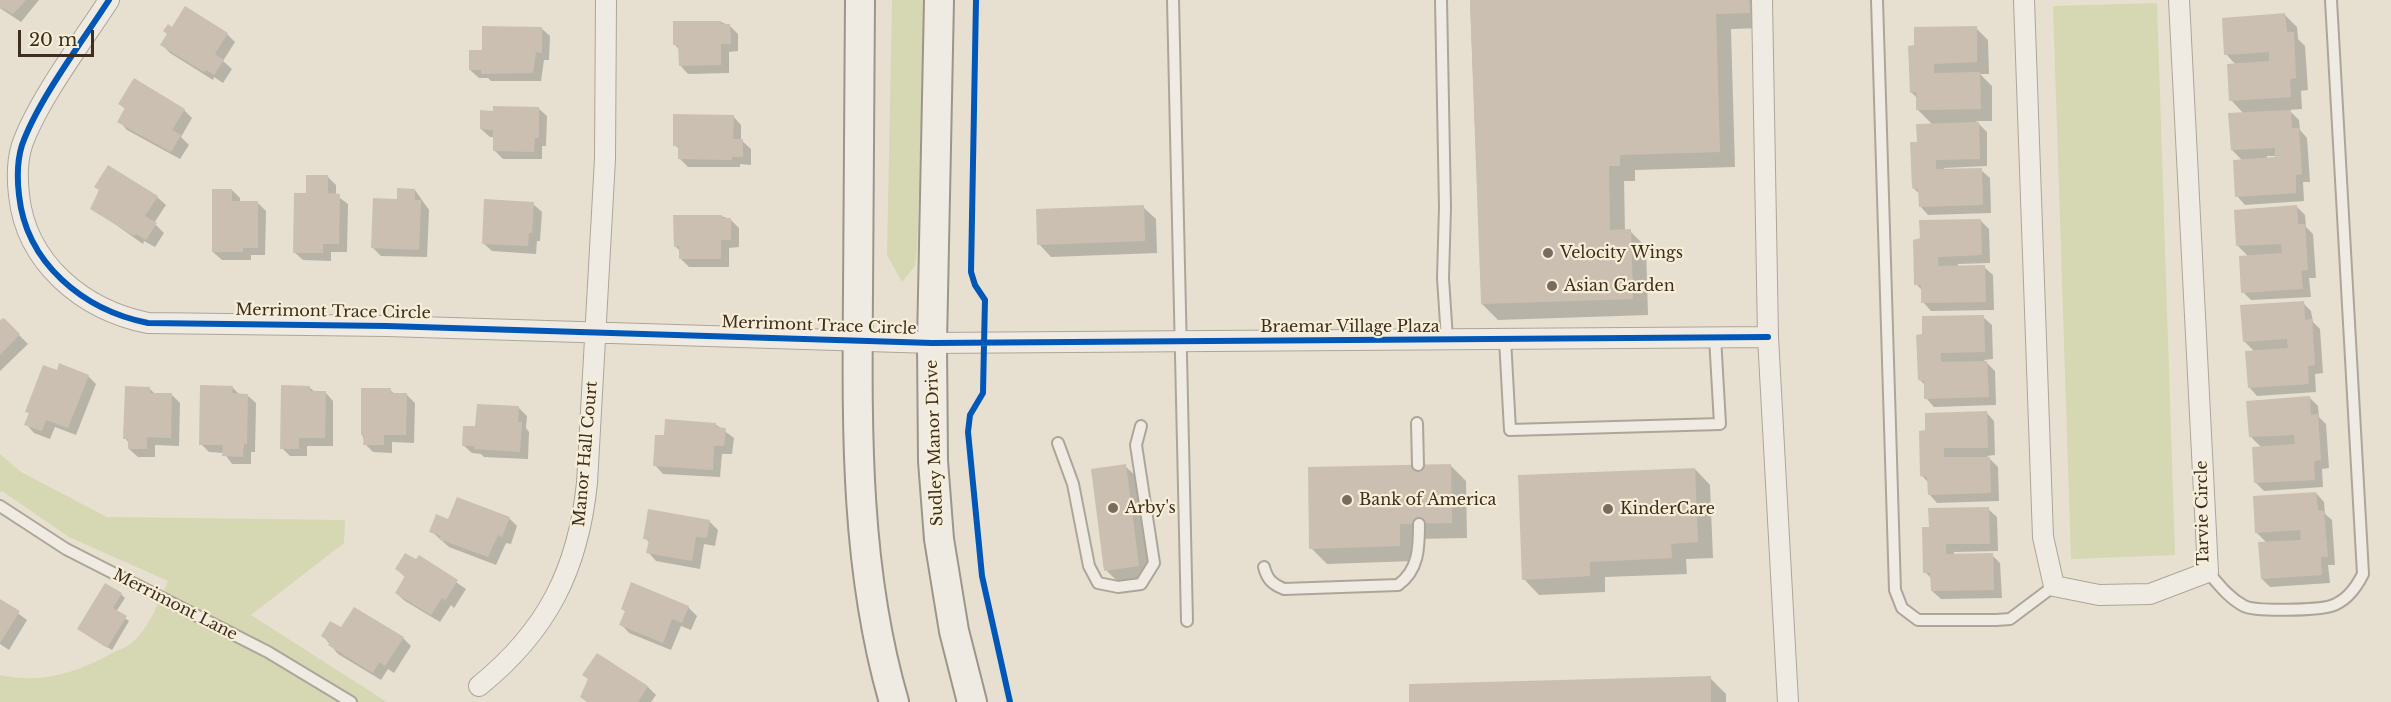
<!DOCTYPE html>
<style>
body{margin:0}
#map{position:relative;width:2391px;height:702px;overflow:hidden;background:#e7e0d1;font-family:"Libre Baskerville",serif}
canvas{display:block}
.scale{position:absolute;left:18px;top:30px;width:76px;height:27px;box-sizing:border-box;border:3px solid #3d2e20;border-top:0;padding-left:8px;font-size:18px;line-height:21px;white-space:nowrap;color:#3d2e20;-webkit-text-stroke:4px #f7eed8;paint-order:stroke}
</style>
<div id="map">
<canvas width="2391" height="702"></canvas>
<div class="scale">20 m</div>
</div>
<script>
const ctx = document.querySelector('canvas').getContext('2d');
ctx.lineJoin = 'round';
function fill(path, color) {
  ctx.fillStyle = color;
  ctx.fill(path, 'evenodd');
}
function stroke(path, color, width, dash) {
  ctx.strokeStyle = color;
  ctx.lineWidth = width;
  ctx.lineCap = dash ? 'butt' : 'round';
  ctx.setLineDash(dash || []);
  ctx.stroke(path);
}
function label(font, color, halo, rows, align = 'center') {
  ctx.font = font + ' "Libre Baskerville",serif';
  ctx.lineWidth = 4.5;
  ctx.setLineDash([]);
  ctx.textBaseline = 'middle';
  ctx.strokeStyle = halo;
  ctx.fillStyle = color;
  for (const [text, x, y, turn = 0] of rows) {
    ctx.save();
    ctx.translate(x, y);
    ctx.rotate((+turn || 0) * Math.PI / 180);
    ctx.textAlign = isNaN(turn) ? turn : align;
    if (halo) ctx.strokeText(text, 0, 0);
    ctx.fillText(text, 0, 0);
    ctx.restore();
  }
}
fill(new Path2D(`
 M892,0h33l-8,249 -2,17 -13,16 -15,-27z
 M2157,3l18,552 -104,4 -18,-553z
 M0,454l21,18 86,45 238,3 -1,23 -93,72 136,87h-387v-27c43,9 77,-2 114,-23 7,-3 15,-6 20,-11 17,-16 25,-41 34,-60l-99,-44 -67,-46 -2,2z`), '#d6d7b3');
fill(new Path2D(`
 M0,0h39l-18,22 -21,-14z
 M1470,0h294l1,28 -34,1 4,138 -100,3v11h-11l1,50h5l16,16 2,68 -150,5 -16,-16z
 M2285,15l12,12 1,12 7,7 3,44 -7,1 1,18 -13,1 10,10 1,10 7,8 3,44h-7l1,19 -59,4 -8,-9 6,-35 -11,-11 12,-36 -13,-14 5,-35 -10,-11zM2267,156h10v3h-10z
 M721,22l9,4 8,8v17l-9,1v21l-41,1 -8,-9v-15l-6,-6z
 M541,28l9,8 -1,24h-5l-3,21h-50l-3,-3h-9l-9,-8 14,-18z
 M1976,28l12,12 1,34h-9l12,12v35h-16l11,11v34l-43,2v3l37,-1 9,8 1,35 -63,2 -8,-9v-12l-7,-6 5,-44 15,-19 -15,-15 -1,-12 -6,-6 -1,-44z
 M173,29l54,5 8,8 -12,19 9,8 -9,14 -9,-6 -1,3 -43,-27 -8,-8z
 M120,104l64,6 8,8 -11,19 8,8 -9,14 -53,-29 -8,-9 7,-11z
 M538,108l9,8 -1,30h-4v13h-39l-8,-8v-14h-5l-9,-8z
 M733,116l8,9v15l10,9v16l-11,-1v3h-52l-8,-8v-9l-5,-5z
 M109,167l48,30 9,8 -12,18 10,10 -9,14 -11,-6 -1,3 -51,-36z
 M328,177l8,8v10l12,9 -1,48h-16v9l-28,-1 -9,-8 14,-57z
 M232,190l8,8v4h17l9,9 -1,44h-14v5h-29l-9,-8z
 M415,190l14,20 -2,47 -46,-1 -9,-9 26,-46z
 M533,204l9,8 -2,29h-3l-1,13 -44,-3 -9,-8z
 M1143,207l13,12 1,34 -106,4 -12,-13z
 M2297,207l8,8 1,12 7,7 3,44h-7l2,19 -60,3 -8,-8 5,-36 -10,-10z
 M721,216l9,3 9,9v19l-10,1v19h-40l-8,-8v-7l-6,-6z
 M1980,220l9,9 1,34 -32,1v3h26l9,8 1,35 -63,1 -8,-9v-11l-7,-7 -1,-43z
 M2303,303l8,8 2,11 7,7 3,44 -8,1 1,18 -59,4 -8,-9 6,-35 -11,-11z
 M1983,317l9,8 1,34 -9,1 11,11 1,34 -62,2 -8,-9v-12l-7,-7 -1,-43z
 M4,320l24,24 -28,27v-49z
 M58,372l30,4 8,8 -20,51 -21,-8 -5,12 -16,-6 -8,-9 4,-10 -3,-3z
 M232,387l8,8h7l9,8 -1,49h-4v12h-19l-8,-11 -15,-1 -8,-8z
 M309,387l6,5h10l8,9v45h-26v10h-17l-8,-8z
 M149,388l6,6 17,1 8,8 -1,43 -24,-1v12h-17l-9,-8v-6l-4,-5z
 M390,390l5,4h11l9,9 -1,40 -22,-1v11l-19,-1 -8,-8 -3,-10z
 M2310,398l8,8 1,11 7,7 3,44 -7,1 1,18 -59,4 -8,-8 5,-36 -11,-11z
 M518,407l9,9 -1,12 3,4 -1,27 -44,-2 -3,-3 -9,-1 -9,-8 14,-17z
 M1986,412l8,9 1,34 -8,1 11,11 1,34 -62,2 -8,-9v-11l-7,-7 -1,-44z
 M715,424l19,14 -2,16h-10l-2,23 -57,-3 -8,-9z
 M1450,465l16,16 1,57 -52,1v22l-88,3 -16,-16z
 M1125,466l13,12 13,100 -33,4 -12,-12z
 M1695,469l15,16 3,73 -27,1 1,15 -82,3v15l-66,3 -15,-16z
 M2316,493l8,9 1,12 7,6 3,45h-7l2,18 -60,4 -8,-8 5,-36 -11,-11z
 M1988,509l9,8 1,34 -44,1v4l38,-1 8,8 2,35 -61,1 -9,-8v-12l-7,-7 5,-44z
 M509,518l8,8 -6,18 -5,-1 -10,22 -47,-18 -18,-16 18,-10z
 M709,521l9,9 -3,16 -11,-2 -4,25 -44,-8 -8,-9 2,-9 -5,-5z
 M419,557l47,32 -12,19 -3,-3 -11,17 -35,-21 -9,-8 10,-15 -9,-9 20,-7z
 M121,594l4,4 -9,14 13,9 -17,29 -29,-18z
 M0,600l27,20 -18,30 -9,-6z
 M688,607l9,9 -6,14 -10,-4 -10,24 -42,-17 -8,-9 5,-12 -4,-3z
 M341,629l62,9 8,8 -17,27 -6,-4 -7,11 -43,-26 -15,-18z
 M597,655l51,32 8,8 -5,7h-64l-5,-5z
 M1710,678l16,16v8h-316z`), '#0003');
fill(new Path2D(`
 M0,0h26l-13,14 -13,-7z
 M1470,0h279l1,13 -34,1 4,138 -100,3v11h-11l1,64 21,-1 2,70 -152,5z
 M185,6l43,27 -13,21 9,6 -10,15 -8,-5 -2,2 -44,-27 7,-11 -4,-3 5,-7 4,3z
 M2285,13l2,19h7l2,46 -6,1 1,18 -62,4 -2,-37 42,-3v-9l-45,3 -2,-37z
 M673,21h48v3h9l1,20h-10v21l-42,1 -1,-21h-5z
 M482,26l60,1v26l-6,-1 -3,21 -52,1v-4h-12v-20h13z
 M1977,26v36l-43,2v9l46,-1 1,37 -65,1v-18l-6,1 -2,-47 6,-1v-18z
 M134,78l51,31 -13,21 9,5 -10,17 -54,-30 8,-14 -7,-4z
 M493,106l46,1v31h-4l-1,14 -41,-1v-21l-13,-1v-19l13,1z
 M2291,110l1,18h7l3,46 -6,1v18l-61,4 -2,-37 42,-3v-9l-44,2 -3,-37z
 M673,114l61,1 -1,24h10v18h-11v3l-54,-1v-13h-5z
 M1979,122l1,37 -44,1v9l46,-1 1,37 -64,2 -1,-18 -6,-1 -2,-46h7l-1,-18z
 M108,165l50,31 -13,20 12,7 -11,17 -10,-6 -2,2 -44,-27 9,-19 -5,-3z
 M306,175h22v18l12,1 -1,50h-16v9h-30l1,-60h12z
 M397,188l18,1v11h6l-2,50 -48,-2 2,-50 24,1z
 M212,189h20v12h26v47h-15v4h-31z
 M484,199l50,3 -2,31h-3l-1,13 -46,-2z
 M1144,205l1,36 -108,4 -1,-36z
 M2297,205l1,19h7l3,46 -7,1 2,18 -62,4 -2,-37 43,-3 -1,-9 -45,2 -2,-36z
 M673,215h49v3h9v22h-10v19h-42v-13l-5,1z
 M1981,219l1,36 -44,2v9l47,-1 1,37 -65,1v-18h-7l-1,-45 7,-2 -1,-18z
 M2304,301l1,19 7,-1 3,46 -7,1 1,18 -61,4 -3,-37 43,-3 -1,-9 -44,3 -3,-37z
 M1984,315l1,37 -44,1v9l46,-1 2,36 -65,2v-18l-6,-1 -2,-45 6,-1v-18z
 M4,318l16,16 -20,21v-35z
 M59,363l30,12 -21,53 -22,-8 -4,11 -18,-6 5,-12 -4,-1 18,-47 14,5z
 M200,385l33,1 -1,7 16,1 -1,50h-3l-1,13 -21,-1 1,-11h-24z
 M281,385l29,1v5h16l-1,47h-26v11h-19z
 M125,386l25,1v6h22l-1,45 -24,-1v12h-19v-10h-5z
 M361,388h30v5h16l-1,42h-22v10h-21l1,-10h-3z
 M2310,396l1,19 7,-1 3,46 -7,1 1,19 -61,3 -2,-36 43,-3 -1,-9 -45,2 -3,-36z
 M477,404l42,2 -1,16h4l-2,30 -46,-3v-3h-12l1,-20h12z
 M1987,411l1,37h-44v9h46l1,36 -63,2 -1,-18 -7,-1 -1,-45 6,-1v-17z
 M665,419l51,4v4l10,1 -2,18h-10l-1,24 -60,-4 2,-31h9z
 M1126,464l13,102 -35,5 -13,-102z
 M1451,464l1,59 -52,1v22l-91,3 -1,-82z
 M1695,468l3,74 -27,2 1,14 -82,4v14l-68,4 -4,-105z
 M2316,492l2,18 6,1 4,46h-7l1,18 -61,4 -3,-37 43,-2 -1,-10 -45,3 -2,-37z
 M457,497l53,20 -8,20 -4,-2 -10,22 -49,-18 2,-3 -12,-4 7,-18 12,5z
 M1989,507l1,37h-44v10l47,-1 1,37 -63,1 -1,-18h-7l-1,-46h7l-1,-19z
 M648,509l62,11 -3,18 -11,-1 -4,24 -46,-8 3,-13 -6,-1z
 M405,553l11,6 3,-4 39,25 -13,21 -3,-3 -11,17 -36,-22 10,-17 -10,-7z
 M631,582l58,24 -7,17 -10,-4 -9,24 -44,-18 6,-14 -4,-2z
 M105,583l17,10 -9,15 14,8 -20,32 -30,-19z
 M0,599l20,12 -20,32z
 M354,607l50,30 -19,29 -6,-4 -6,11 -45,-28 2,-3 -9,-6 9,-15 11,6z
 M597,653l51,33 -10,16h-51l-7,-5 8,-18 -6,-4z
 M1711,676v26h-302v-18z`), '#cbbfb2');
const lane = new Path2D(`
 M1173,0l14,621
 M1441,0l4,207 -2,71 4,61
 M1877,0l18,590 7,18 16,12h78l14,-1 44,-33
 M1505,339l5,91 210,-6 -5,-87
 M1417,423l1,42
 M1058,443l15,41 16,82 9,17 20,4 23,-3 13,-21 -18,-118 5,-19
 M0,506l66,43 202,103 83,50
 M1264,567c3,12 8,17 20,22l114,-4c21,-15 21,-38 21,-61
 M2208,572c11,13 21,26 36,34 12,6 74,4 87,0 16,-5 25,-18 32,-32l-32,-574`);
const street = new Path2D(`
 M109,0c-27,42 -71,100 -87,145 -5,16 -5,33 -3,50 7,68 64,115 129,128l239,3 545,17 836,-6
 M1762,0l6,337 20,365
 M2024,0l19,537 11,49 45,9 51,-1 58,-22 -29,-572
 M479,686c68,-55 99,-116 108,-203l18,-324 1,-159`);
const secondary = new Path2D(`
 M860,0c-1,97 -1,194 -2,291 -1,138 -3,277 36,411
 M939,0l-7,343 1,118 6,78 15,92 18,71`);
stroke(lane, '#ada599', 14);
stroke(street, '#ada599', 22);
stroke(secondary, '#9c958a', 32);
stroke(lane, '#efebe3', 10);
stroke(street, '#efebe3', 20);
stroke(secondary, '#efebe3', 28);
stroke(new Path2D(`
 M109,0c-27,42 -71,100 -87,145 -5,16 -5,33 -3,50 7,68 64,115 129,128l239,3 545,17 836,-6
 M976,0l-5,272 4,13 10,15 -1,44 -1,49 -13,22 -2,17 14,144 28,126`), '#0057b8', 6);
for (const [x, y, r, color] of [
 [1548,253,6,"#786c5e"],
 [1552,286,6,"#786c5e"],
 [1347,500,6,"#786c5e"],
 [1113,508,6,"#786c5e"],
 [1608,509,6,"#786c5e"]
]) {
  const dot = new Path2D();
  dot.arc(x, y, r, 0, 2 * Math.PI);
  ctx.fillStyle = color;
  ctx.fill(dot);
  stroke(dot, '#f7eed8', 2);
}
label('16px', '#3d2e20', '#f7eed8', [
 ["Velocity Wings",1560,253],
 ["Asian Garden",1564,286],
 ["Bank of America",1359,500],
 ["Arby's",1125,508],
 ["KinderCare",1620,509]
], 'left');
label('16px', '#3d2e20', '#f7eed8', [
 ["Merrimont Trace Circle",333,312,1],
 ["Merrimont Trace Circle",819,326,2],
 ["Braemar Village Plaza",1350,327],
 ["Sudley Manor Drive",935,443,-92],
 ["Manor Hall Court",586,454,-85],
 ["Tarvie Circle",2203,513,-91],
 ["Merrimont Lane",175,605,27]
]);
</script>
